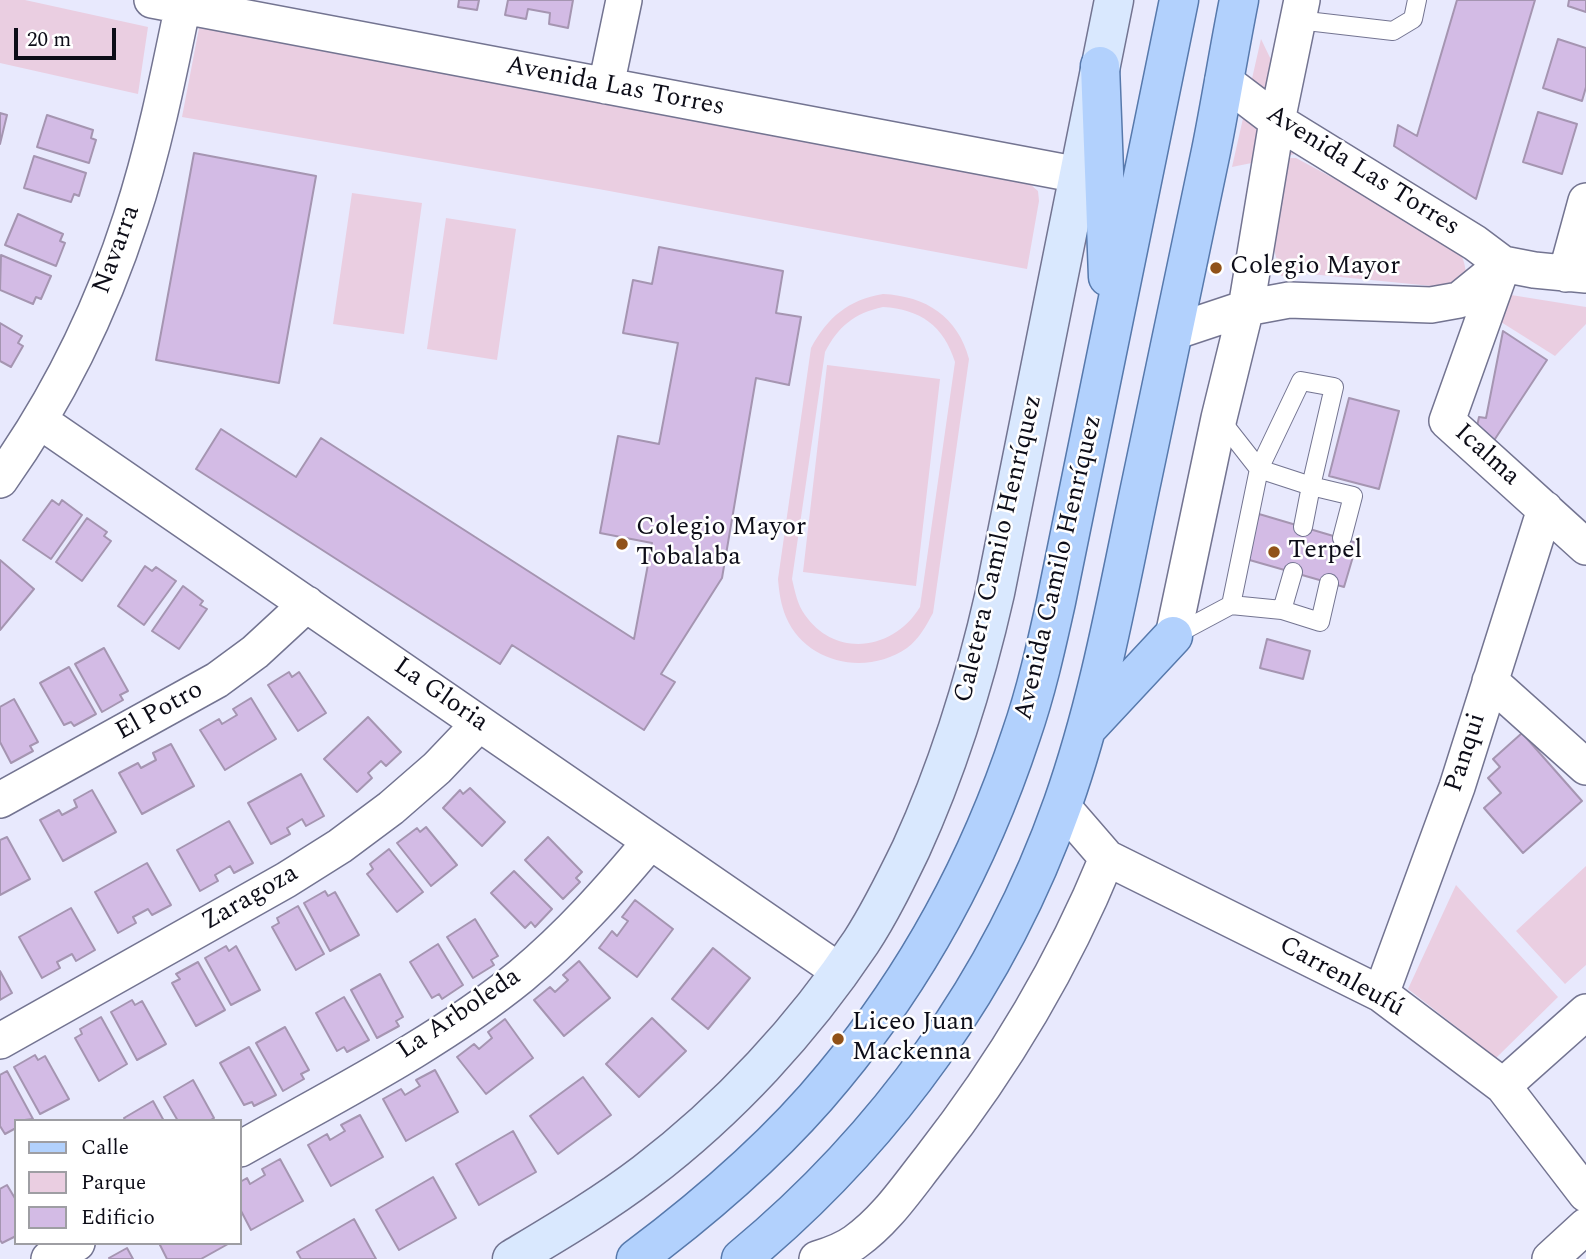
<!DOCTYPE html>
<meta charset="utf-8">
<style>
body{margin:0}
#map{position:relative;width:1586px;height:1259px;overflow:hidden;background:#e8e9fd;font-family:Spectral,serif}
canvas{display:block}
.legend{position:absolute;left:14px;top:1119px;width:228px;height:126px;box-sizing:border-box;background:#fff;border:2px solid #9e9ea3;margin:0;padding:9px 12px;list-style:none;font-size:21px;color:#0d0d18}
.legend li{display:flex;align-items:center;gap:14px;height:35px}
.legend b{width:35px;border:2px solid #9e9ea3}
.scale{position:absolute;left:14px;top:28px;width:102px;height:32px;box-sizing:border-box;border:4px solid #0d0d18;border-top:0;padding-left:9px;font-size:21px;line-height:24px;white-space:nowrap;color:#0d0d18;-webkit-text-stroke:5px #fff;paint-order:stroke}
</style>
<div id="map">
<canvas width="1586" height="1259"></canvas>
<ul class="legend">
<li><b style="height:9px;background:#b2d1fd"></b>Calle</li>
<li><b style="height:19px;background:#eacee1"></b>Parque</li>
<li><b style="height:19px;background:#d3bbe5"></b>Edificio</li>
</ul>
<div class="scale">20 m</div>
</div>
<script>
const ctx = document.querySelector('canvas').getContext('2d');
ctx.lineJoin = 'round';
function fill(path, color) {
  ctx.fillStyle = color;
  ctx.fill(path, 'evenodd');
}
function stroke(path, color, width, dash) {
  ctx.strokeStyle = color;
  ctx.lineWidth = width;
  ctx.lineCap = dash ? 'butt' : 'round';
  ctx.setLineDash(dash || []);
  ctx.stroke(path);
}
function label(font, color, halo, rows, align = 'center') {
  ctx.font = font + ' Spectral,serif';
  ctx.lineWidth = 5;
  ctx.setLineDash([]);
  ctx.textBaseline = 'middle';
  ctx.strokeStyle = halo;
  ctx.fillStyle = color;
  for (const [text, x, y, turn = 0] of rows) {
    ctx.save();
    ctx.translate(x, y);
    ctx.rotate((+turn || 0) * Math.PI / 180);
    ctx.textAlign = isNaN(turn) ? turn : align;
    if (halo) ctx.strokeText(text, 0, 0);
    ctx.fillText(text, 0, 0);
    ctx.restore();
  }
}
fill(new Path2D(`
 M0,0h25l123,27 -10,67 -138,-31z
 M200,23l831,162 7,6 1,10 -12,68 -423,-79 -422,-73z
 M1261,39l53,110 -35,9h17l145,78c15,10 23,17 25,37l-11,10 -23,3 -122,-12 -29,2 -13,-50 8,-68 -44,9z
 M352,193l70,10 -18,131 -71,-10z
 M446,218l70,11 -19,131 -70,-11z
 M883,294c43,2 75,23 86,65l-36,254c-7,13 -14,26 -26,35 -40,28 -101,16 -121,-31 -5,-12 -7,-25 -8,-38l33,-231c17,-31 37,-48 72,-54zM883,307c37,2 61,19 72,55l-35,245c-26,43 -84,52 -115,8 -8,-11 -10,-24 -13,-36l33,-227c13,-25 29,-39 58,-45z
 M1511,295l75,12v17l-31,32 -54,-34z
 M827,365l113,14 -24,207 -113,-14z
 M1586,866v99l-21,19 -49,-53z
 M1456,885l102,112 -62,61 -88,-69z`), '#eacee1');
const building = new Path2D(`
 M459,0h20l-2,10 -19,-3z
 M508,0h65l-5,28 -19,-4 1,-11 -22,-4 -2,10 -21,-4z
 M1457,0h78l-59,199 -82,-53 4,-21 19,11z
 M1569,0h17v12l-18,-6z
 M1558,39l28,9v39l-4,14 -39,-13z
 M1538,112l39,12 -15,50 -39,-12z
 M0,113l7,2 -7,29z
 M47,115l46,15 -2,8 5,2 -7,23 -52,-16z
 M194,153l122,23 -37,207 -123,-23z
 M34,156l52,17 -7,23 -5,-2 -3,8 -47,-14z
 M18,214l45,20 -3,7 5,2 -9,23 -51,-21z
 M659,247l124,24 -7,42 25,4 -12,68 -33,-7 -34,200 -61,96 14,8 -31,48 -132,-85 -12,19 -304,-195 25,-40 75,48 25,-39 313,201 18,-96 -52,-10 18,-97 41,8 19,-101 -55,-10 10,-53 19,4z
 M1,255l50,21 -10,23 -5,-2 -3,7 -33,-14z
 M0,323l22,13 -4,7 5,3 -12,21 -11,-6z
 M1503,331l44,29 -54,82 -17,-11 3,-14 7,1z
 M1349,398l50,13 -20,78 -50,-13z
 M52,500l7,5 3,-5 20,15 -31,44 -28,-19z
 M1259,514l98,29 -13,44 -98,-28z
 M87,518l20,14 -3,4 7,5 -29,40 -26,-19z
 M0,560l34,29 -34,41z
 M145,566l7,5 4,-4 20,14 -32,44 -26,-19z
 M183,586l20,15 -3,4 7,4 -28,40 -27,-18z
 M1267,639l43,12 -7,28 -43,-11z
 M104,648l24,43 -8,4 3,5 -21,12 -27,-48z
 M69,667l27,47 -22,12 -3,-4 -7,3 -24,-42z
 M289,672l3,5 7,-5 27,41 -28,18 -30,-46z
 M251,698l25,41 -51,31 -25,-40 19,-11 3,5 15,-9 -4,-6z
 M14,699l24,43 -8,4 3,5 -22,12 -11,-21v-35z
 M368,717l33,35 -15,14 -5,-5 -13,12 4,5 -15,14 -33,-33z
 M1522,733l60,68 -59,52 -39,-45 17,-15 -13,-15 12,-11 -7,-8z
 M171,744l23,42 -52,28 -23,-41 19,-10 3,5 15,-8 -3,-7z
 M301,774l23,42 -18,10 -4,-7 -15,9 3,6 -19,10 -23,-41z
 M470,788l35,34 -23,24 -39,-38 17,-18 3,4z
 M92,790l24,42 -53,29 -23,-41 19,-10 3,5 15,-8 -3,-7z
 M229,821l24,42 -19,10 -4,-7 -15,9 3,6 -18,10 -23,-41z
 M426,827l31,38 -26,21 -34,-43 20,-15 3,4z
 M7,837l23,42 -30,16v-55z
 M548,837l34,35 -6,6 4,4 -17,17 -38,-39z
 M389,849l34,43 -26,20 -30,-38 6,-5 -3,-5z
 M147,863l24,42 -19,10 -4,-6 -15,8 3,6 -18,10 -23,-41z
 M514,871l38,38 -17,18 -4,-5 -6,6 -34,-35z
 M325,891l3,5 7,-4 24,43 -29,16 -26,-48z
 M635,900l38,29 -36,48 -38,-29 13,-17 5,5 11,-15 -6,-4z
 M298,906l26,48 -28,16 -24,-43 7,-4 -2,-5z
 M71,908l24,42 -19,11 -4,-7 -15,8 3,6 -18,10 -23,-41z
 M475,919l23,37 -7,4 3,5 -21,13 -26,-41z
 M438,944l25,41 -21,14 -3,-5 -7,4 -22,-36z
 M226,946l3,5 7,-5 24,44 -29,15 -26,-47z
 M713,948l37,30 -42,51 -36,-30z
 M579,961l31,37 -46,38 -30,-36 16,-13 5,5 13,-12 -5,-5z
 M198,962l27,48 -29,16 -24,-43 8,-4 -4,-5z
 M0,971l12,22 -12,7z
 M380,974l23,43 -7,4 3,5 -22,12 -26,-48z
 M344,997l25,43 -22,12 -3,-5 -7,4 -21,-38z
 M132,1000l3,5 7,-4 24,43 -29,16 -26,-48z
 M101,1017l26,47 -28,17 -24,-43 7,-4 -2,-5z
 M652,1018l34,33 -47,46 -33,-33z
 M505,1019l28,39 -47,36 -29,-37 17,-13 5,5 13,-11 -4,-6z
 M285,1027l24,43 -8,4 3,5 -21,12 -27,-48z
 M249,1047l27,48 -22,11 -2,-4 -8,3 -24,-42z
 M35,1055l3,5 7,-4 24,43 -29,15 -26,-47z
 M435,1070l23,42 -52,29 -23,-42 18,-10 4,6 15,-9 -4,-6z
 M7,1071l26,48 -17,2v7l-11,6 -5,-8v-51z
 M583,1077l28,38 -53,39 -28,-38z
 M193,1080l21,38 -5,3h-31l-14,-24z
 M153,1101l11,20h-38l-2,-3z
 M360,1115l23,42 -52,29 -23,-41 19,-11 3,6 15,-9 -4,-6z
 M513,1131l23,41 -57,33 -23,-41z
 M280,1159l23,42 -52,29 -11,-21v-27l7,-4 3,6 15,-9 -3,-6z
 M433,1177l23,41 -57,32 -23,-40z
 M7,1185l9,15v36l-14,7 -2,-3v-51z
 M354,1219l22,40h-75l-4,-7z
 M159,1243h68l1,1 -27,15h-34z
 M127,1248l6,11h-23l-1,-1z`);
fill(building, '#d3bbe5');
stroke(building, '#a595b1', 2);
const lane = new Path2D(`
 M1298,20l95,11 20,-12 4,-19
 M1303,527l8,-41 -52,-17 42,-88 33,6 -23,99 42,10 -11,42
 M1231,605l51,5 11,-38
 M1282,610l38,12 9,-39
 M1173,636l58,-31 28,-136 -40,-51`);
const street = new Path2D(`
 M152,0l927,175
 M1223,80l54,41 198,122 28,21 31,6 52,5
 M606,86l18,-86
 M1503,264l-56,157 139,126
 M1566,274l20,-73
 M1174,332l72,-24 43,-8 142,5 28,-5 43,-35
 M40,421l799,550
 M0,480c57,-80 101,-169 131,-262 23,-70 38,-145 53,-218
 M1173,636l46,-218 27,-110 31,-187 25,-121
 M1490,681l96,86
 M0,800l217,-120 38,-28 52,-48
 M1062,806l45,52 274,136 122,92 83,108
 M1381,994l76,-207 88,-278
 M0,1041l286,-161 54,-34 51,-38 46,-40 42,-44
 M1503,1086l83,-74
 M240,1149c95,-54 196,-104 281,-173 48,-40 89,-86 129,-134
 M49,1259l28,-16
 M817,1259c13,-4 27,-9 38,-17 31,-22 52,-54 75,-83 73,-93 132,-191 177,-301
 M1550,1259l36,-33`);
const secondary = new Path2D(`
 M512,1259c45,-27 91,-54 133,-86 83,-63 158,-144 216,-231 19,-29 35,-62 50,-93 38,-83 64,-168 84,-256l119,-593`);
const primary = new Path2D(`
 M1100,66l8,211
 M1089,726l84,-90
 M636,1259c72,-54 141,-113 198,-183 83,-100 146,-217 187,-341 15,-43 25,-88 35,-133l123,-602
 M741,1259c145,-120 259,-277 322,-456 37,-105 56,-216 79,-324 24,-110 47,-219 69,-328 10,-50 18,-101 28,-151`);
stroke(lane, '#737491', 20);
stroke(street, '#737491', 38);
stroke(secondary, '#737491', 41);
stroke(primary, '#5779ac', 41);
stroke(lane, '#fff', 18);
stroke(street, '#fff', 35);
stroke(secondary, '#d9e8fe', 38);
stroke(primary, '#b2d1fd', 38);
for (const [x, y, r, color] of [
 [1216,268,7,"#915218"],
 [622,544,7,"#915218"],
 [1274,552,7,"#915218"],
 [838,1039,7,"#915218"]
]) {
  const dot = new Path2D();
  dot.arc(x, y, r, 0, 2 * Math.PI);
  ctx.fillStyle = color;
  ctx.fill(dot);
  stroke(dot, '#fff', 2.5);
}
label('26px', '#0d0d18', '#fff', [
 ["Avenida Las Torres",615,88,11],
 ["Avenida Las Torres",1362,172,32],
 ["Navarra",118,250,-70],
 ["Icalma",1486,456,42],
 ["Caletera Camilo Henríquez",1000,549,-77],
 ["Avenida Camilo Henríquez",1060,568,-77],
 ["La Gloria",440,696,35],
 ["El Potro",160,712,-29],
 ["Panqui",1467,753,-72],
 ["Zaragoza",251,899,-30],
 ["Carrenleufú",1341,978,29],
 ["La Arboleda",460,1015,-34]
]);
label('26px', '#0d0d18', '#fff', [
 ["Colegio Mayor",1230,268],
 ["Colegio Mayor",636,529],
 ["Tobalaba",636,559],
 ["Terpel",1288,552],
 ["Liceo Juan",852,1024],
 ["Mackenna",852,1054]
], 'left');
</script>
